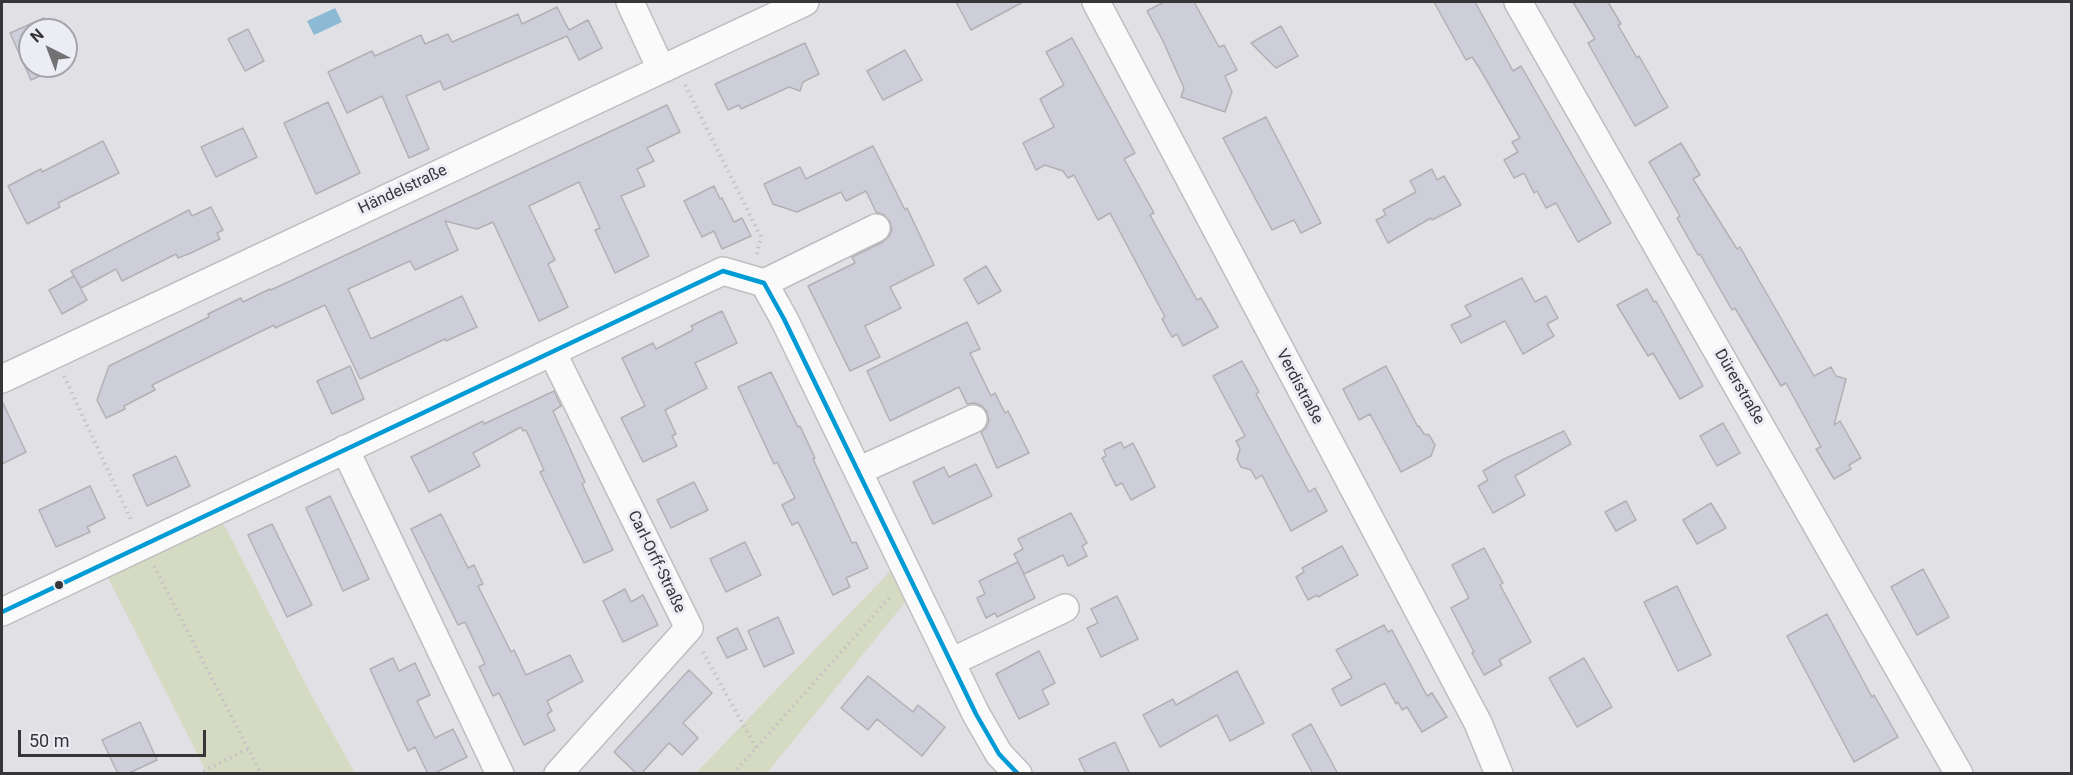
<!DOCTYPE html>
<meta charset="utf-8">
<style>
body{margin:0}
#map{position:relative;width:2073px;height:775px;overflow:hidden;background:#e1e1e5;font-family:Roboto,sans-serif}
canvas{display:block}
.frame{position:absolute;inset:0;border:3px solid #363639;pointer-events:none}
.north{position:absolute;left:18px;top:18px;width:60px;height:60px;box-sizing:border-box;background:#ecedf4;border:2px solid #a3a4a9;border-radius:50%;rotate:318deg;font-size:16px;font-weight:700;line-height:24px;text-align:center;color:#363639}
.north::after{content:'';display:block;margin:auto;width:21px;height:27px;background:#727275;clip-path:polygon(50% 0,100% 100%,50% 72%,0 100%)}
.scale{position:absolute;left:18px;top:730px;width:188px;height:27px;box-sizing:border-box;border:3px solid #363639;border-top:0;padding-left:8px;font-size:18px;line-height:21px;white-space:nowrap;color:#363639;-webkit-text-stroke:4px #ecedf4;paint-order:stroke}
</style>
<div id="map">
<canvas width="2073" height="775"></canvas>
<div class="frame"></div>
<div class="north">N</div>
<div class="scale">50 m</div>
</div>
<script>
const ctx = document.querySelector('canvas').getContext('2d');
ctx.lineJoin = 'round';
function fill(path, color) {
  ctx.fillStyle = color;
  ctx.fill(path, 'evenodd');
}
function stroke(path, color, width, dash) {
  ctx.strokeStyle = color;
  ctx.lineWidth = width;
  ctx.lineCap = dash ? 'butt' : 'round';
  ctx.setLineDash(dash || []);
  ctx.stroke(path);
}
function label(font, color, halo, rows, align = 'center') {
  ctx.font = font + ' Roboto,sans-serif';
  ctx.lineWidth = 6;
  ctx.setLineDash([]);
  ctx.textBaseline = 'middle';
  ctx.strokeStyle = halo;
  ctx.fillStyle = color;
  for (const [text, x, y, turn = 0] of rows) {
    ctx.save();
    ctx.translate(x, y);
    ctx.rotate((+turn || 0) * Math.PI / 180);
    ctx.textAlign = isNaN(turn) ? turn : align;
    if (halo) ctx.strokeText(text, 0, 0);
    ctx.fillText(text, 0, 0);
    ctx.restore();
  }
}
fill(new Path2D(`
 M214,511l14,21 80,157 47,84h-148l-106,-209z
 M901,560l14,30 -148,183 -72,1z`), '#d5dac2');
fill(new Path2D(`
 M335,8l7,14 -28,13 -7,-14z`), '#8cb9d4');
const building = new Path2D(`
 M956,2h67l-52,28z
 M1164,2h30l25,45 5,-2 13,25 -12,6 7,16 -7,20 -44,-15 3,-9 -21,-47 -16,-30z
 M1434,2h41l38,69 8,-5 90,157 -33,19 -22,-39 -10,5 -9,-17 -3,2 -10,-20 -10,5 -10,-18 14,-8 -6,-10 8,-4 -40,-69 -8,-12 -6,3z
 M1573,2h35l13,22 -3,1 19,33 2,-2 29,51 -33,19 -47,-83 7,-4z
 M557,7l12,23 19,-10 14,28 -23,12 -12,-24 -123,54 -4,-9 -34,15 23,53 -20,9 -27,-62 -35,17 -19,-41 44,-21 3,5 46,-21 4,9 23,-10 4,8 66,-28 4,10z
 M44,18l6,12h-20v36h32l-31,14 -21,-47z
 M1281,26l17,30 -22,12 -25,-25z
 M248,29l16,32 -19,10 -17,-32z
 M1072,38l63,115 -11,6 30,54 -4,2 47,85 4,-2 17,29 -35,19 -6,-12 -5,3 -10,-18 3,-2 -55,-104 -12,7 -24,-45 -6,3 -5,-7 -18,-6 -9,5 -13,-27 31,-16 -14,-28 24,-14 -18,-33z
 M805,43l14,31 -16,8 -3,9 -11,-4 -48,22 -2,-4 -11,5 -13,-26z
 M905,50l17,30 -39,20 -16,-29z
 M328,102l32,71 -44,21 -32,-71z
 M667,105l13,27 -33,16 7,13 -17,8 8,17 -24,10 28,60 -34,17 -20,-43 5,-2 -21,-46 -50,24 26,54 -7,4 20,43 -29,14 -46,-99 -16,7 -32,-8 13,29 -43,20 -5,-9 -62,28 23,50 91,-43 15,31 -31,14 -1,-2 -85,40 -35,-74 -50,23 -1,-3 -122,60 3,5 -31,16 1,3 -19,9 -9,-18 12,-34 100,-49 -1,-3 33,-16 2,4 27,-13 1,1z
 M1266,117l55,106 -20,10 -7,-13 -22,10 -49,-92z
 M243,128l14,29 -41,20 -15,-30z
 M103,141l16,32 -61,30 2,4 -33,17 -19,-38 33,-17 1,3z
 M1681,143l19,32 -7,4 44,70 3,-2 74,129 17,-9 5,9 10,3 -12,46 6,-4 21,37 -12,7 2,4 -17,10 -18,-30 5,-2 -35,-64 -5,3 -46,-78 -3,2 -32,-56 -2,1 -21,-37 3,-2 -31,-54z
 M873,146l32,64 2,-2 27,57 -44,22 11,21 -36,18 15,31 -30,14 -42,-85 47,-23 -3,-6 31,-15 6,-6 3,-6 -2,-8 -6,-7 -8,-3 -10,-21 -20,10 -5,-9 -44,20 -24,-8 -9,-20 36,-17 6,12z
 M1432,169l5,11 7,-4 17,29 -29,15 -1,-2 -43,25 -12,-23 10,-5 -3,-5 33,-18 -6,-11z
 M714,186l6,13 2,-1 12,24 8,-4 9,18 -29,13 -8,-18 -12,6 -18,-36z
 M211,207l12,23 -6,3 3,6 -29,14 -13,5 -2,-4 -54,27 -6,-12 -35,19 -10,-17 118,-61 3,6z
 M986,266l15,25 -23,13 -14,-25z
 M74,276l13,24 -25,14 -13,-24z
 M1522,278l13,24 11,-6 12,22 -11,6 7,12 -31,18 -18,-33 -44,22 -10,-18 20,-9 -6,-10z
 M1647,289l7,13 2,-1 47,85 -23,13 -27,-46 -5,3 -31,-51z
 M722,311l15,32 -42,20 12,25 -42,22 11,24 -4,2 5,10 -34,16 -22,-44 24,-12 -23,-48 31,-15 3,6 37,-19 -2,-4z
 M967,322l13,27 -10,4 21,43 4,-3 10,20 3,-2 21,42 -32,15 -16,-36 5,-4 3,-7 -2,-9 -5,-6 -7,-3 -8,1 -8,-17 -69,34 -23,-50z
 M1242,361l17,31 -3,2 53,98 6,-4 12,23 -36,20 -29,-56 -6,4 -5,-9 -10,-3 -4,-8 3,-10 -4,-8 9,-5 -32,-60z
 M350,366l14,33 -32,15 -15,-33z
 M1386,366l32,61 1,-1 5,8 5,1 6,10 -4,11 -30,16 -31,-58 -11,6 -16,-31z
 M771,372l27,55 2,-1 15,32 -2,1 39,84 4,-1 12,26 -22,10 4,9 -17,8 -35,-73 -6,3 -10,-20 13,-7 -18,-36 -3,2 -36,-77z
 M554,391l7,15 -8,5 32,71 -3,2 31,66 -29,13 -44,-91 4,-2 -18,-40 -3,1 -2,-4 -48,26 7,13 -51,26 -18,-35 72,-36 1,3z
 M2,401l24,51 -24,12z
 M1723,423l17,30 -23,13 -17,-30z
 M1564,431l7,13 -56,32 10,19 -32,18 -15,-27 10,-6 -5,-9 21,-12z
 M1121,442l3,6 9,-5 22,44 -24,13 -9,-17 -6,3 -14,-28 4,-2 -2,-6z
 M176,456l14,30 -43,20 -14,-31z
 M976,464l16,32 -59,28 -20,-42 31,-15 5,10z
 M694,482l14,28 -37,18 -14,-28z
 M90,486l15,32 -18,9 3,5 -34,15 -17,-37z
 M330,496l39,83 -26,12 -37,-83z
 M1626,501l10,19 -20,11 -11,-19z
 M1711,503l15,25 -29,16 -14,-24z
 M1071,513l16,30 -5,3 5,10 -19,10 -5,-11 -39,19 -6,-12 17,36 -38,19 -2,-4 -9,5 -9,-20 8,-4 -6,-13 39,-19 -4,-8 9,-5 -5,-10z
 M441,514l27,54 6,-3 9,19 -5,2 33,66 3,-2 12,25 44,-20 13,26 -36,20 5,10 -5,3 8,16 -31,15 -25,-52 -6,3 -14,-29 6,-3 -20,-42 -7,3 -47,-96z
 M272,524l40,81 -25,12 -39,-82z
 M745,542l16,33 -35,17 -16,-33z
 M1342,546l16,29 -40,22 -1,-2 -9,5 -12,-23 8,-5 -2,-4z
 M1484,548l19,35 -3,2 31,57 -32,18 3,5 -18,10 -12,-22 2,-1 -23,-44 18,-10 -17,-33z
 M1923,569l26,48 -32,18 -26,-48z
 M1677,586l34,69 -33,16 -34,-69z
 M625,589l6,13 12,-7 15,30 -35,17 -20,-41z
 M1117,596l21,43 -37,18 -14,-29 11,-5 -7,-14z
 M1827,614l45,83 2,-2 24,42 -44,25 -67,-126z
 M778,617l16,36 -30,14 -16,-36z
 M1384,625l4,7 4,-2 35,66 5,-3 15,24 -25,15 -15,-25 -5,3 -4,-8 -2,2 -11,-21 -44,23 -9,-17 20,-11 -16,-28z
 M737,628l10,21 -20,9 -10,-20z
 M1039,651l16,32 -13,7 7,14 -30,15 -23,-45z
 M393,658l6,13 16,-8 15,32 -13,6 18,37 18,-9 14,28 -34,17h-5l-13,-27 -7,4 -38,-82z
 M1584,658l28,49 -35,20 -28,-49z
 M689,670l23,23 -29,30 15,15 -16,17 -13,-12 -28,31h-4l-23,-22z
 M1237,671l27,52 -34,18 -13,-26 -57,32 -17,-32 30,-16 3,6z
 M868,676l45,36 5,-7 27,22 -23,29 -45,-37 -9,11 -27,-22z
 M140,722l17,38 -30,14h-9l-16,-34z
 M1311,724l27,50h-25l-21,-39z
 M1115,742l15,32h-44l-7,-15z`);
fill(building, '#cecedb');
stroke(building, '#b1b1b4', 1.5);
const minor = new Path2D(`
 M630,2l31,67
 M1096,2l382,721 21,51
 M1518,2l441,772
 M764,283l112,-55
 M552,352l137,276 -131,146
 M2,379l803,-377
 M345,449l155,325
 M858,471l115,-52
 M2,612l721,-341 41,12 20,36 192,395 23,40 19,20
 M951,662l114,-54`);
stroke(minor, '#bebec1', 30);
stroke(new Path2D(`
 M685,85l76,152 -4,17
 M64,376l68,146
 M154,566l107,208
 M703,652l53,96
 M198,774l50,-25
 M733,774l157,-177`), '#c2c2c3', 4, [1.5, 4.5]);
stroke(minor, '#fafafb', 27);
stroke(new Path2D(`
 M2,612l721,-341 41,12 20,36 192,395 23,40 19,20`), '#009bd5', 4.5);
for (const [x, y, r, color] of [
 [59,585,5,"#363639"]
]) {
  const dot = new Path2D();
  dot.arc(x, y, r, 0, 2 * Math.PI);
  ctx.fillStyle = color;
  ctx.fill(dot);
  stroke(dot, '#ecedf4', 2);
}
label('16px', '#363639', '#ecedf4', [
 ["Händelstraße",403,190,-25],
 ["Verdistraße",1299,387,62],
 ["Dürerstraße",1739,387,60],
 ["Carl-Orff-Straße",656,562,64]
]);
</script>
